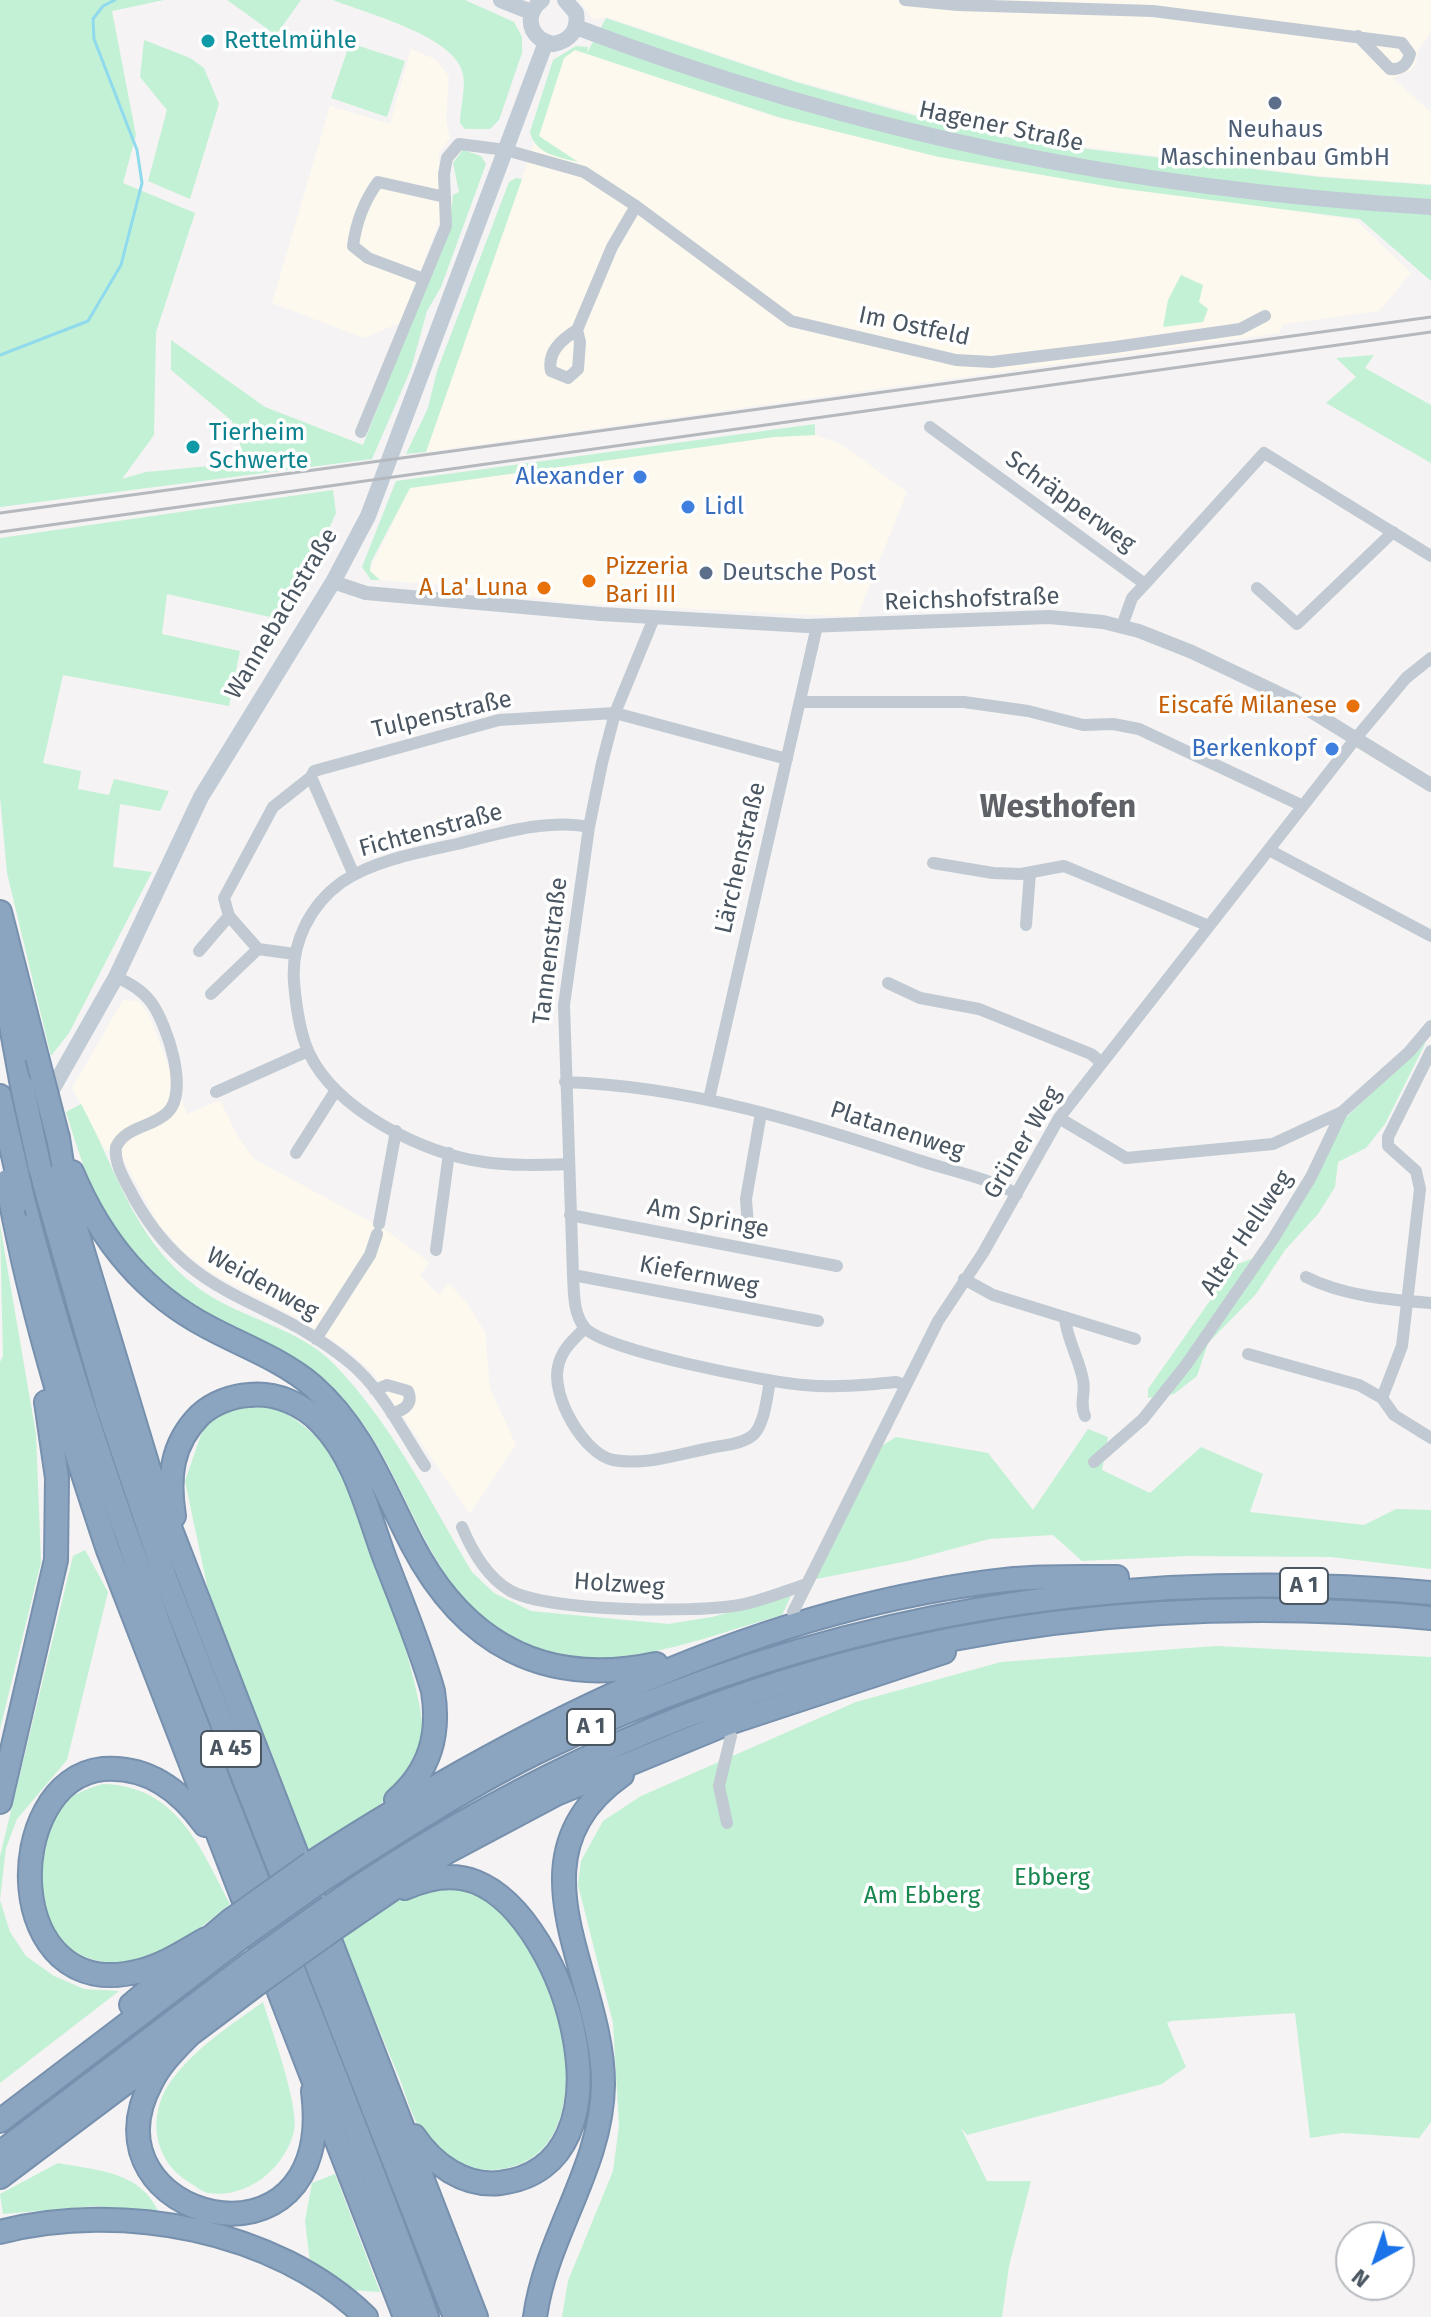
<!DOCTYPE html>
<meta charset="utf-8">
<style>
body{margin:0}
#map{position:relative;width:1431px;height:2317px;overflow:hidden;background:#f5f3f3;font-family:"Fira Sans",sans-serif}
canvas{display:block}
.north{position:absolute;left:1335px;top:2221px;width:80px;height:80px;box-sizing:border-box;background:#fff;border:2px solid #b7bbc0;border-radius:50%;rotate:220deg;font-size:22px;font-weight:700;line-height:32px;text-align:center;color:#4a5661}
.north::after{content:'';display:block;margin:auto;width:28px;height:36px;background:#1a73e8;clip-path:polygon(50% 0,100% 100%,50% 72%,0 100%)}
</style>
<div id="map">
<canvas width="1431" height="2317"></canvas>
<div class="north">N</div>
</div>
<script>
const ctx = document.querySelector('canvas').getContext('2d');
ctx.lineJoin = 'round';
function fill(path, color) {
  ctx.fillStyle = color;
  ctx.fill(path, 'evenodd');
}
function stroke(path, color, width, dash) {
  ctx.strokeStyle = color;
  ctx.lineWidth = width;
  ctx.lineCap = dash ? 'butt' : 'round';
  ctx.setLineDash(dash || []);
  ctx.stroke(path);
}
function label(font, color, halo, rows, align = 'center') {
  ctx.font = font + ' "Fira Sans",sans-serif';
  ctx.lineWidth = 7;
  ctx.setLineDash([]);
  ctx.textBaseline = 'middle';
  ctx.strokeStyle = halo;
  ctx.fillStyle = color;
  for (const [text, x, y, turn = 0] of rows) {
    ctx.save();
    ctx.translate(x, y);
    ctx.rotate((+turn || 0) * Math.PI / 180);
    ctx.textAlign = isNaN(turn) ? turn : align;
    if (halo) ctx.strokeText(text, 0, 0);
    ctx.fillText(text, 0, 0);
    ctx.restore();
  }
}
fill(new Path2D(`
 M579,0h852v31l-13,20 -2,12 -6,8 -17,7 38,34v72l-111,-8 -290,-36 -88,-19 -145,-40 -190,-64 -14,3z
 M411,49l24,10 14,17 -3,45 4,17 -11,15 1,67 -40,103 -36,15 -92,-35 58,-197 60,18z
 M575,50l203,68 217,50 361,52 55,53 -32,38 -95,13 -5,9 -853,119 138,-394z
 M815,435l26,9 66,48 -50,125 -287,-14 -97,-15 -93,-8 -11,-9 41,-83 364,-51z
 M123,1000l15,1 10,12 39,101 33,-14 18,37 16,22 132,71 44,33 -10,12 19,20 10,-12 17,19 19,30 5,56 26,57 -46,69 -97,-141 -26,-23 -48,-31 -86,-45 -29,-22 -25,-27 -36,-66 -18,-10 -33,-61z`), '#fdf9ef');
fill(new Path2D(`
 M0,0h164l-52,11 24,124 -13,48 72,30 -39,119 -2,103 -32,44 24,-7 85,-8 11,-14 -10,-29 -61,-51v-30l94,67 98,38 87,-221 3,-29 6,-3 -6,-29 10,-13 18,6 5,8 -45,123 -14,24 -16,58 -39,90 -372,48z
 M227,0h74l-25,35z
 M333,0h132l49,22 8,15v16l-23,67 -9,9h-25l-5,-6c0,-16 6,-33 3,-49 -7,-38 -98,-61 -130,-74z
 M606,18l190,64 145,41 89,19 290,35 111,8v96l-71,-62 -243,-31 -178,-31 -161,-40 -203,-67 -11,8 -25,78 39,26c-20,-5 -43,-8 -48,-30l23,-72 23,-14 12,1 -1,6z
 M144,40l46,18 14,10 15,36 -29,95 -42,-18 19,-71 -27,-33z
 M350,43l55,18 -18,56 -56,-19z
 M516,178l6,1 -96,273 -20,2 22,-46 9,-37 72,-189z
 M1181,275l22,10 -4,17 9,7 -5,13 -40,5 5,-27z
 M1374,355l-9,13 66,37v58l-105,-60 30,-26 -20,-19z
 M815,424v11l-41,2 -364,51 -39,74 -1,9 10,9h-9l-9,-13 34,-86z
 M333,490l3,23 -48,108 -121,-27 -5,40 78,17 -11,55 -166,-31 -20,88 38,8 -3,18 31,6 5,-16 55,12 -9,20 -40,-7 -7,63 39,5 -83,161 -18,23 -44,-183 -7,-76v-259z
 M1426,1042l-41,82 -19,24 -28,14 -3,25 -17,27 -33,36 -29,44 -48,49 -11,33 -23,18 -26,4v-9l87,-124 33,-12 72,-130z
 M81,1104c39,72 55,146 131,193 38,23 90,34 122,67 58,60 96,137 138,208l22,21 37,18 137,13 44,-7 79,-21 -9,19c-82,23 -181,67 -264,26 -87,-42 -105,-150 -159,-223 -53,-71 -121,-80 -188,-128 -63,-45 -83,-107 -105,-178z
 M0,1225l36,209 5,128 -41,167v-367l3,-6z
 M264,1402c24,12 46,25 63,47 27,37 108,260 95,300 -18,52 -74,76 -117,102l-92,-237 -28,-133 18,-52 11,-14z
 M1088,1429l20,8 -6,33 48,23 51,-46 62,27 -13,38 114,13 32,-16 35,1v59l-100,-12 -143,-1 -106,5 -29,-26 -64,4 -81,22 -97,19 69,-133 16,-10 92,16 45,57z
 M85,1550l23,42 -41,168 -50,59 -11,29 -6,52 10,32 16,24 28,20 30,13 35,2 -119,92v-227l73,-300z
 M1216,1646l215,11v465l-12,16 -77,-5 -32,5 -15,-125 -124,8 -4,2 19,44 -24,17 -195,51 -6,-7 26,53h44l-22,85 -7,51h-440l6,-36 45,-110 6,-45 -6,-103 -35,-138 3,-24 22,-40 38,-25 215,-94 145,-40z
 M103,1784c74,2 97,63 127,120 -61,50 -117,91 -187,24l-11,-92c22,-27 37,-43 71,-52z
 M440,1888c25,0 48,10 66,27 58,52 106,252 -16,255 -29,0 -50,-15 -67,-37 -11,-15 -17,-38 -24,-56 -20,-47 -39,-94 -58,-141l65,-41z
 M263,2002c8,26 37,106 31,129 -9,37 -46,68 -86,62 -5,-1 -12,-6 -16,-9 -39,-21 -46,-68 -21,-103 24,-33 60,-56 92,-79z
 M58,2163c41,8 84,8 102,52l-64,-9 -93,8 -3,-20z
 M335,2174l45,118 -29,-2 -41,-27 -5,-42 7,-38z`), '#c3f1d5');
stroke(new Path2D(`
 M0,355l88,-34 33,-56 21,-82 -5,-33 -43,-111 -1,-20 10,-13 12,-6`), '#90daee', 3);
stroke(new Path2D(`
 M752,1694l33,-66`), '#caccce', 12, [12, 6]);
const motorway = new Path2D(`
 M0,912l37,145
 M0,965l22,121
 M0,1096l4,20
 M58,1138l10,64 86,284 322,831
 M40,1169l68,239 58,172 289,737
 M72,1172c28,67 71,121 136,155 35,19 75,33 105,59 49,43 70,102 99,158 52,100 132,144 244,120
 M23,1199c99,385 269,745 404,1118
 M14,1218c23,114 57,222 94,332l297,767
 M174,1516c-6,-38 -3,-72 26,-101 13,-12 32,-19 49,-20 26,-3 54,9 72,28 35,35 47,91 64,136 17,44 35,87 48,132 7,44 -3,79 -37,109
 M0,1802l56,-242 1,-82 -11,-76
 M205,1825c-25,-35 -57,-59 -102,-56 -103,11 -103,239 37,202 24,-6 45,-20 66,-32
 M311,1863c213,-137 447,-257 703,-284 34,-3 69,-2 103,-2
 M319,1882c71,-46 142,-92 218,-130 282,-137 582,-187 894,-159
 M405,1888c22,-10 48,-15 71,-6 92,37 164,284 24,301 -36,4 -67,-19 -86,-47
 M329,1907c333,-231 698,-327 1102,-289
 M337,1927l110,-75 109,-58 170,-70 218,-72
 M131,2005l100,-85
 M195,2029c-15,16 -33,32 -43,52 -76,139 186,207 161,10
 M0,2121l239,-182
 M0,2153l249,-189
 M0,2177l257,-193
 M0,2232c121,-31 275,-3 366,85
 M535,2317c11,-81 67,-150 68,-232 1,-110 -100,-226 19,-310`);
stroke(motorway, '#7690ad', 26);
stroke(new Path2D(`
 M905,0l53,5 195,6 249,32 8,11c-3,11 -9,16 -20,15l-32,-33
 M424,279l-56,-21 -15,-12c3,-23 11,-45 25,-64l67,15
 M577,330c-15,9 -30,23 -26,41l17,7 10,-9 2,-27 -3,-12 35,-83 24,-41 155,115 165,39 36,2 123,-15 125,-18 25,-13
 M930,427l215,157 -13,14 -10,28
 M361,432l85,-206 -2,-52 3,-16 12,-14 47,6 78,22 52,34
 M1145,584l119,-131 167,103
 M1257,588l40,36 96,-92
 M654,618l-39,95 -13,50 -13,64 -25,178 9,270c1,17 0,39 12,53 21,23 182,54 219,57 30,3 61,0 92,-3l9,3
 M801,702h163l64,9 55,14 30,-1 26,5 164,77
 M1269,850l162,86
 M933,863l60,10 28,1 43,-8 145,60
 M354,875l-43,-98 3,-6 185,-51 116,-7 172,46
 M1026,925l4,-52
 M199,951l30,-35
 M295,954l-37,-5 -29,-33 -5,-18 49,-91 38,-30
 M116,977c14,6 26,13 35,25 16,22 39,90 16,111 -16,15 -41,13 -51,34 -2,18 10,35 18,51 59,106 133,96 215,164 33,27 53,69 76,104
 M888,983l32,15 59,11 112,45 11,9
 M211,994l47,-45
 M565,1082c122,4 239,40 353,78 33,11 70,18 99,34
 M216,1092l92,-41
 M709,1099l108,-473
 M1059,1118l67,40 147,-14 69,-32
 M296,1153l40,-63
 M569,1164c-28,1 -57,2 -85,-2 -61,-8 -148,-52 -175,-109 -10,-22 -13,-48 -15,-71 -3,-39 16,-77 48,-100 31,-21 78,-30 115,-38 40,-10 91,-26 132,-17
 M570,1215l267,51
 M379,1224l17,-93
 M748,1227l-2,-28 15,-86
 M436,1250l13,-97
 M573,1275l245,46
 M1306,1277c37,19 85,23 125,26
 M964,1279l29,16 142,44
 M1065,1318c2,22 14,40 18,62 3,14 -4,22 2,36
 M585,1328c-12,12 -24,22 -27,39 -7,29 26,87 55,93 31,6 67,-6 97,-12 13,-3 36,-4 45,-15 10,-12 12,-37 15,-52
 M316,1339l54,-84 7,-21
 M1248,1354l111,31 23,13 12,17 37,23
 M375,1390l12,-5 21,6c6,14 -5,19 -16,23
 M1382,1398l20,-52 18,-157 -4,-18 -28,-25v-9l43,-86
 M1094,1462l49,-43 43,-54 87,-126 38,-62 31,-65 67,-60 22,-26
 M462,1527c10,24 24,49 47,63 37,22 186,23 231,15 21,-4 43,-13 64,-20
 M793,1612l145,-291 45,-68 76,-135 297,-380 50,-60 25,-20
 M727,1823l-8,-37 12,-50`), '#c1cad2', 12);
stroke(new Path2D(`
 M333,582l33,11 235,21 206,12 242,-9 54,5 36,9 53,21 101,48 138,85`), '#c1cad2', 14);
stroke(new Path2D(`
 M501,0l30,12
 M542,0c-19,15 -13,39 11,44 17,-3 26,-14 23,-31l-11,-13
 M576,27c283,107 553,162 855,180
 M45,1102l71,-125 85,-180 132,-215 35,-66 178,-474`), '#c1cbd6', 16);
stroke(motorway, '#8ba5c1', 22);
stroke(new Path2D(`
 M0,513l1431,-196
 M0,532l1431,-200`), '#b5b8bd', 3);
const motorwayBridge = new Path2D(`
 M37,1057l21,81
 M22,1086l18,83
 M4,1116l19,83
 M7,1181l7,37
 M231,1920l80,-57
 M239,1939l80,-57
 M249,1964l80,-57
 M257,1984l80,-57`);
stroke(motorwayBridge, '#7690ad', 26, []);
stroke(motorwayBridge, '#8ba5c1', 22);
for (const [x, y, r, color] of [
 [208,41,8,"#0f9aa8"],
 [1275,103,8,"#5c6f8a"],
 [193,447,8,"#0f9aa8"],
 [640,477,8,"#3f7fe0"],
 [688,507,8,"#3f7fe0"],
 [706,573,8,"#5c6f8a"],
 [589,581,8,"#e8710a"],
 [544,588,8,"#e8710a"],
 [1353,706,8,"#e8710a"],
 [1332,749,8,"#3f7fe0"]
]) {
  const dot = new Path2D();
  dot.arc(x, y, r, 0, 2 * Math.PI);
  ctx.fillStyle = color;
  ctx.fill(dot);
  stroke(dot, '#fff', 3);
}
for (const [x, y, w] of [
 [1304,1586,48],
 [591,1727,48],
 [231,1749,60]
]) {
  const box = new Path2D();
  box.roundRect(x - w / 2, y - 18, w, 36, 6);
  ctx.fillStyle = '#fff';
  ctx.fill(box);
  stroke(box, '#4a5661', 2);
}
label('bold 22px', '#4a5661', null, [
 ["A 1",1304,1586],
 ["A 1",591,1727],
 ["A 45",231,1749]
]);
label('24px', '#0d838f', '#fff', [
 ["Rettelmühle",224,41],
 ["Tierheim",209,433],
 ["Schwerte",209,461]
], 'left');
label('24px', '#4a5661', '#fff', [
 ["Hagener Straße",1001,127,12],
 ["Im Ostfeld",914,327,12],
 ["Schräpperweg",1070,502,36],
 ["Reichshofstraße",972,600,-2],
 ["Wannebachstraße",282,614,-59],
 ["Tulpenstraße",442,715,-13],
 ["Fichtenstraße",431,831,-15],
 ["Lärchenstraße",741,858,-77],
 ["Tannenstraße",551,951,-83],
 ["Platanenweg",897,1131,18],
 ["Grüner Weg",1023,1143,-59],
 ["Am Springe",708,1219,11],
 ["Alter Hellweg",1247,1233,-56],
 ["Kiefernweg",699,1276,11],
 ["Weidenweg",262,1284,29],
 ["Holzweg",619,1585,4]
]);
label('24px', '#4e5e75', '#fff', [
 ["Neuhaus",1275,130],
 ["Maschinenbau GmbH",1275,158],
 ["Deutsche Post",722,573,"left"]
]);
label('24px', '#366cbe', '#fff', [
 ["Alexander",624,477],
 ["Lidl",704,507,"left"],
 ["Berkenkopf",1316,749]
], 'right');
label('24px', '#c56008', '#fff', [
 ["Pizzeria",605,567,"left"],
 ["Bari III",605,595,"left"],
 ["A La' Luna",528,588],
 ["Eiscafé Milanese",1337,706]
], 'right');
label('24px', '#17864f', '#fff', [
 ["Ebberg",1052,1878],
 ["Am Ebberg",922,1896]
]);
label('bold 32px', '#5f6368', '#fff', [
 ["Westhofen",1058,808]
]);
</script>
